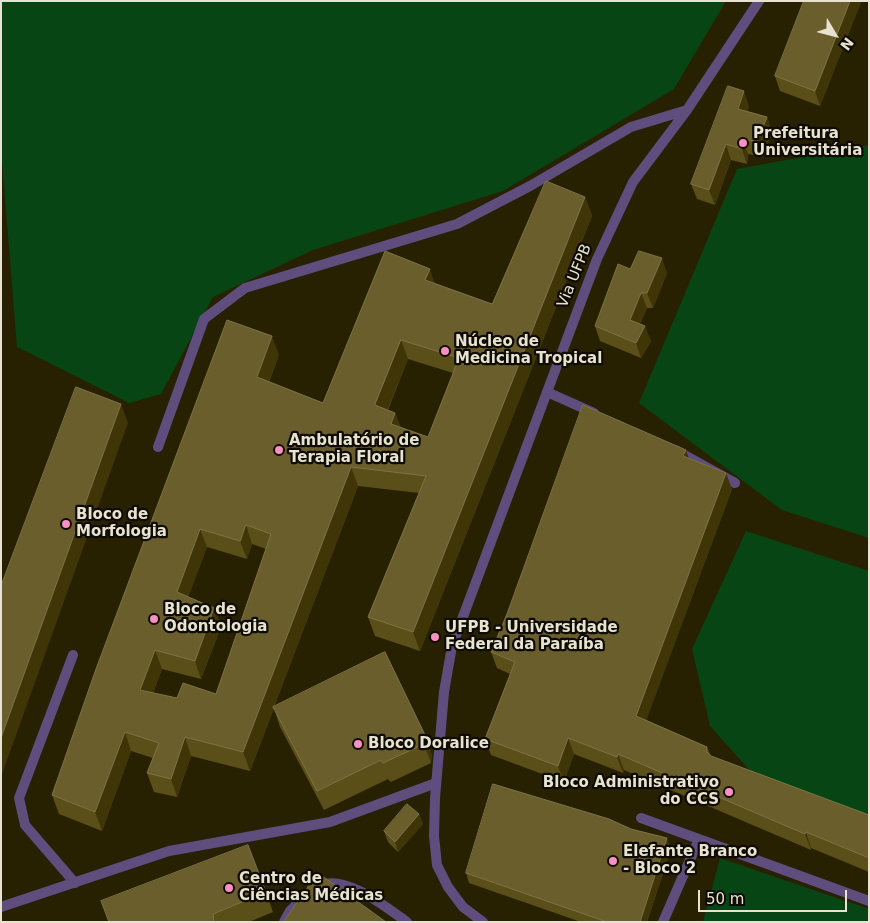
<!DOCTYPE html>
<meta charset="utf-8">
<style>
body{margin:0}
#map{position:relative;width:870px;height:923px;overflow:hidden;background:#282101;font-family:"DejaVu Sans",sans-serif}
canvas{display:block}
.frame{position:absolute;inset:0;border:2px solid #e7e3d0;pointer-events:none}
.north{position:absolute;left:810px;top:10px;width:50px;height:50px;-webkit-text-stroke:4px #0e0b02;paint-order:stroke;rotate:127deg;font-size:14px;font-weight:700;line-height:20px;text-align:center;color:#e7e3d0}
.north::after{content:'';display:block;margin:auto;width:18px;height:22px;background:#e7e3d0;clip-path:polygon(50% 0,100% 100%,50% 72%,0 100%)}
.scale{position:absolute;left:698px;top:890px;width:149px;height:22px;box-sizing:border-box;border:2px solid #e7e3d0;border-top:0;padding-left:6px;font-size:15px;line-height:18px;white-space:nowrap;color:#e7e3d0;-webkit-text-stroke:4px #0e0b02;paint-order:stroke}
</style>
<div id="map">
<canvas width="870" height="923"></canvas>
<div class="frame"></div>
<div class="north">N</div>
<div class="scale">50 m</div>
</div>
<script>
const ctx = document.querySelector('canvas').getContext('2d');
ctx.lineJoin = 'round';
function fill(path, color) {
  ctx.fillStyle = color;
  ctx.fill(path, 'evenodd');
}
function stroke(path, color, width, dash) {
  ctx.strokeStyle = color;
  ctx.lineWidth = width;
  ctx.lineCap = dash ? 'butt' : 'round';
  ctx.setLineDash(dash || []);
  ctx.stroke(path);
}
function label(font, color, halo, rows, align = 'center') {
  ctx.font = font + ' "DejaVu Sans",sans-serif';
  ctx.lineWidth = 4.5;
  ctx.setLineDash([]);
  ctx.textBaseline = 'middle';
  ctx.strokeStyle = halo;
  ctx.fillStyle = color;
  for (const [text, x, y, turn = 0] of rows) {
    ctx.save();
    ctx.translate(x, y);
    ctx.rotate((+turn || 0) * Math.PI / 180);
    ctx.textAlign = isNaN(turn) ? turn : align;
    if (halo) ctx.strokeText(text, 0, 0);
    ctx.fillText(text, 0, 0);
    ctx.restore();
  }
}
fill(new Path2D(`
 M1,1h725l-52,88 -171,102 -190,59 -100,47 -52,97 -32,9 -112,-56 -16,-199z
 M869,145v393l-87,-28 -143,-107 98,-234z
 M746,531l123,40v247l-116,-44 -43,-48 -18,-77z
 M720,858l149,51v13h-166z`), '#084514');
stroke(new Path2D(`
 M594,413l-47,-21 50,-133 36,-77 54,-72 72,-109
 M158,447l46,-128 41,-31 212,-64 73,-38 101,-59 56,-17
 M675,450l60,33
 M73,655l-54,143 6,27 50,58
 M641,818l228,83
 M321,885c26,-10 66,23 86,37
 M1,907l168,-56 161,-29 106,-39
 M284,922l6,-11 15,-15
 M483,922l-20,-15 -15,-20 -11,-22 -3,-29 1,-38 9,-106 8,-46 95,-254
 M663,922l36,-83`), '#5f4d7e', 10);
fill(new Path2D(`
 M804,1h56l1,1 -41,104 -40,-15 -5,-15z
 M749,106l-2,5 20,6 5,15 -9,25 -15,-3 -1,10 -16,-4 -16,45 -18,-6 -6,-15z
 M585,197l7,19 -172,435 -45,-15 -7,-19 51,-124 -61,-7 -84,221 111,-55 47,103 -1,8 -40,19 -3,-3 -64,31 -44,-83 -6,-19 -24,63 -59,-15 -14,41 -23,-5 -7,-19 6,-15 -22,-7 -29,80 -43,-17 -7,-19 227,-440 -10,27 54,21 112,-119 57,20zM408,359l45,14 -25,64 -27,-9 -6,-15 -7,-3zM252,544l14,5 -50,145 -39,4 -24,-5 9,-24 39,10 20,-52 -7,-19 -26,-11 19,-50 40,12z
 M630,269l37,4 -14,35h-6l-7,16 11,17 -10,17 -41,-17 -5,-15z
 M689,458l43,31 -86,231 61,27 4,9 158,59v57l-58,-24v2l-187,-80 -1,3 -49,-19 -10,28 -73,-27 -6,-16 25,-65 -13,-6 -6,-16 16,-38z
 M419,814l4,10 -25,28 -10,-10 -4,-11z
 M631,829l40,20 -24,73h-66l-112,-39 -3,-10z
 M266,892l7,20 -24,10h-141z`), '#5a4e19');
fill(new Path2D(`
 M850,1h10l1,1 -41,104 -5,-15z
 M744,91l5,15 -5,18 -6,-15z
 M767,117l5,15 -9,25 -6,-15z
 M742,139l6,15 -1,10 -5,-15z
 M726,144l5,16 -16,45 -6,-15z
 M585,197l7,19 -172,435 -7,-19z
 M662,258l5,15 -14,35 -6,-15z
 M430,269l6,18 -11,-7z
 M641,293l6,15 -11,27 -6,-15z
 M645,326l6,15 -10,17 -5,-15z
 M272,336l7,19 -16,41 -6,-19z
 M401,340l7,19 -26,64 -7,-18z
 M121,404l7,19 -127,354v-39z
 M395,413l7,18 -11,-7z
 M686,450l6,17 -9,-11z
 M351,467l7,19 -108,285 -7,-19z
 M726,473l6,16 -90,243 -6,-16z
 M246,525l6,19 -5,15 -7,-18z
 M200,529l7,18 -24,64 -6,-19z
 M214,608l7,19 -20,52 -6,-18z
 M155,650l7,19 -15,40 -7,-19z
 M125,732l6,19 -29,80 -7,-19z
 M425,735l7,20 -1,8 -7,-19z
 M185,737l6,19 -14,41 -6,-18z
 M568,738l6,16 -10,28 -6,-16z
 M618,754l6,16 -1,3 -6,-16z
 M419,814l4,10 -25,28 -3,-10z
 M806,832l5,16v2l-6,-16z
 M667,838l4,11 -24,73h-7z`), '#3f3507');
const building = new Path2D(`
 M804,1h46l-35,90 -40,-15z
 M728,86l16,5 -6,18 29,8 -10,25 -15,-3v10l-16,-5 -17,46 -18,-6z
 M546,181l39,16 -172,435 -45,-15 58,-141 -75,-9 -108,285 -58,-15 -14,42 -24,-6 12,-30 -34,-11 -30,80 -43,-17 44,-126 131,-349 45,16 -15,41 66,26 62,-152 45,18 -5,11 67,24zM401,340l58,18 -31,79 -37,-13 4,-11 -20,-8zM246,525l25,9 -55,160 -33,-11 -6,15 -37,-8 15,-40 40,11 19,-53 -37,-16 23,-63 40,12z
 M639,251l23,7 -15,35h-6l-11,27 15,6 -9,17 -41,-17 23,-62 12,5z
 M76,387l45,17 -120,334v-152z
 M583,405l103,45 -3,6 43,17 -90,243 71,31 -1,4 5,5 158,59v43l-63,-26 -1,2 -187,-80 -1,3 -49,-19 -10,28 -73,-27 30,-77 -24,-10 16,-38z
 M385,652l40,83 -1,9 -41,19 -2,-3 -64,31 -44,-84z
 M493,784l116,35 22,10 36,9 -27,84h-33l-141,-49z
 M407,804l12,10 -24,28 -11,-11z
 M248,845l18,47 -53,22 1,8h-105l-8,-21z
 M318,873l68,49h-102z`);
fill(building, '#695e2c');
stroke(building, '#7d7346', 1);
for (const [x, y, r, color] of [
 [743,143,5,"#fc8fc3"],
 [445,351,5,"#fc8fc3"],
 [279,450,5,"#fc8fc3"],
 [66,524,5,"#fc8fc3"],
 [154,619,5,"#fc8fc3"],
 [435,637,5,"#fc8fc3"],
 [358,744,5,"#fc8fc3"],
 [729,792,5,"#fc8fc3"],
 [613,861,5,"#fc8fc3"],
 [229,888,5,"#fc8fc3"]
]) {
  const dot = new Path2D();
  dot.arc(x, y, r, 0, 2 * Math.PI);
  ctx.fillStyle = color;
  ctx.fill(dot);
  stroke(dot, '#0e0b02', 2);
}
label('bold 15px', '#e7e3d0', '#0e0b02', [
 ["Prefeitura",753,134],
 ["Universitária",753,151],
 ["Núcleo de",455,342],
 ["Medicina Tropical",455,359],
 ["Ambulatório de",289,441],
 ["Terapia Floral",289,458],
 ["Bloco de",76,515],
 ["Morfologia",76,532],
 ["Bloco de",164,610],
 ["Odontologia",164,627],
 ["UFPB - Universidade",445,628],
 ["Federal da Paraíba",445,645],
 ["Bloco Doralice",368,744],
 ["Bloco Administrativo",719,783,"right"],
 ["do CCS",719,800,"right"],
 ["Elefante Branco",623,852],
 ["- Bloco 2",623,869],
 ["Centro de",239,879],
 ["Ciências Médicas",239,896]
], 'left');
label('15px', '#e7e3d0', '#0e0b02', [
 ["Via UFPB",575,276,-68]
]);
</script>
